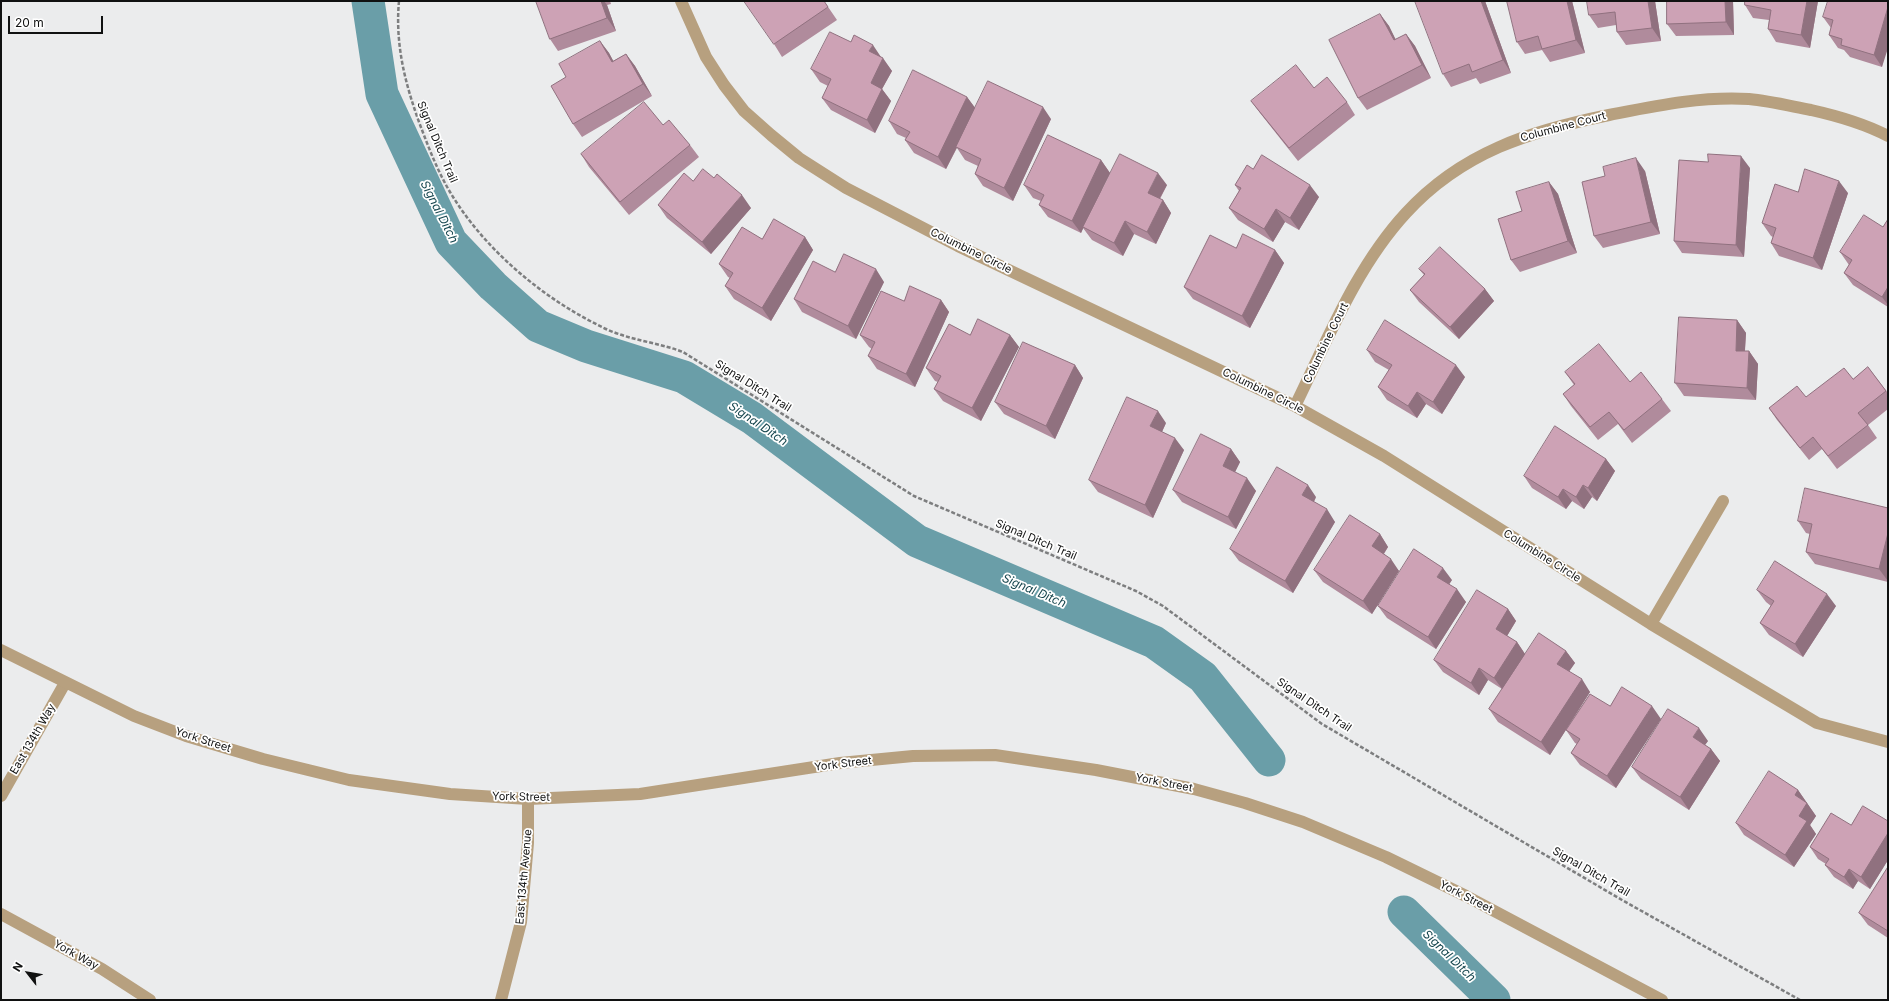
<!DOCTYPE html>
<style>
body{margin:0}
#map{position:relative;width:1889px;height:1001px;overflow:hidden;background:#ebeced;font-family:Inter,sans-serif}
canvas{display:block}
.frame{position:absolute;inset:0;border:2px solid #101111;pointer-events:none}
.north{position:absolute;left:8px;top:953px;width:40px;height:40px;-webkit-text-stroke:3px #fff;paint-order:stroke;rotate:301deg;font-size:11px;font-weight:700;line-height:16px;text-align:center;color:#101111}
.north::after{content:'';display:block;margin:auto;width:14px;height:18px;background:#101111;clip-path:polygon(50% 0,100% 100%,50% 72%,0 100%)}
.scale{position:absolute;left:8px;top:16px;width:95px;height:18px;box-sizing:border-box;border:2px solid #101111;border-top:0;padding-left:5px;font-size:12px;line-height:14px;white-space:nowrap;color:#101111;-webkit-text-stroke:3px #fff;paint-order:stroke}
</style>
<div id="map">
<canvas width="1889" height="1001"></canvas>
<div class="frame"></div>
<div class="north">N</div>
<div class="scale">20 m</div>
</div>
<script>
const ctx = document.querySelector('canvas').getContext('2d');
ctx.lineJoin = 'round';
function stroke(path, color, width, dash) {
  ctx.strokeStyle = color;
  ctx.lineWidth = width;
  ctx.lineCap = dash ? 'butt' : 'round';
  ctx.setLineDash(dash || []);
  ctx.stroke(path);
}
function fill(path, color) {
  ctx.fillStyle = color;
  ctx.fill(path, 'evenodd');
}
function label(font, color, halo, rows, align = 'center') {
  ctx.font = font + ' Inter,sans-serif';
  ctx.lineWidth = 3.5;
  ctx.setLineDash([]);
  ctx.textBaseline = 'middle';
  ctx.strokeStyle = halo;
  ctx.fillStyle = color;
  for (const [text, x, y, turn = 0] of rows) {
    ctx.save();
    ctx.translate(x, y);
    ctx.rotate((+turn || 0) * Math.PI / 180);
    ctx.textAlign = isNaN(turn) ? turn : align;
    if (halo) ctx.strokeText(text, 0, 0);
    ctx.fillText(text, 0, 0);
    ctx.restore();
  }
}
stroke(new Path2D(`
 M368,1l14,93 69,148 42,44 45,40 48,20 98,31 68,41 165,123 237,101 49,35 66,83
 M1404,912l90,88`), '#6a9ea8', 33);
stroke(new Path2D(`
 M399,1c-4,43 6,82 20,121 9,24 18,48 31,70 34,57 92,106 152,135 25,13 55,15 81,25l231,144 222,95 27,15 159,118 300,176 178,100`), '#7d7e7f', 2.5, [4, 2]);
stroke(new Path2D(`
 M681,1l25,56 18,28 20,26 27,24 28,23 47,30 112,58 337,160 89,50 267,168 166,99 71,19
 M1295,406c32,-65 61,-139 111,-193 56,-61 124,-82 203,-98 46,-9 92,-19 140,-16 21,2 41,7 62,11 27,6 52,13 77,26
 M1651,624l72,-123
 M1,796l64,-113
 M1,914l101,55 48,31
 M501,1000l20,-78 7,-79v-44`), '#b7a07f', 12);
stroke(new Path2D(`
 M1,650l133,66 52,20 77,23 86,21 101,14 78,5 112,-5 200,-31 73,-7 82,-1 101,15 98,19 51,14 58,19 83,35 80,39 196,104`), '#b7a07f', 12);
fill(new Path2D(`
 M536,1h74l1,3 -4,1 9,26 -58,20 -8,-12z
 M824,1l13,19 -55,37 -8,-13z
 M1485,1l26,72 -31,11 -4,-6 -25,9 -8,-13z
 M1507,1h65l13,52 -35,9 -8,-12 -17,4 -8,-12z
 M1655,1l6,40 -35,4 -9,-13 -1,-7 -18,3 -9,-13z
 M1667,1h66l1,34 -58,1 -9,-12z
 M1818,1l-8,47 -34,-6 -8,-13 1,-9 -16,-2 -8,-13z
 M1888,1l-6,66 -32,-10 -6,-7 -6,-2 -9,-13 2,-7 -8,-11z
 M1380,14l9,12 7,14 10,-6 9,12 16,32 -64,32 -9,-12z
 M600,41l9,12 4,8 13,-7 9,12 17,30 -70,41 -9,-13 -7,-47z
 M881,57l11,14 -10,18 9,12 -16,32 -44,-23 -9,-12 6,-12 -8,-4 -9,-13z
 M1314,88l33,14 8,13 -57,46 -38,-48 -9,-12z
 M967,97l8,11 76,11 -38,82 -30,-15 -8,-12 3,-8 -13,-6 -8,-12 -11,21 -32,-16 -9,-13 1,-2 -9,-4 -8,-13z
 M663,125l27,20 9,12 -70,58 -40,-48 -8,-13z
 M1101,160l9,13 -9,17 66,-5 -7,14 3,1 8,13 -15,31 -22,-10 -11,22 -31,-16 -9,-12 -2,5 -33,-16 -9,-12 2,-4 -8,-3 -9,-13z
 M1750,168l-6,89 -62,-4 -8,-12z
 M1253,169l66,28 -20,33 -14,-8 -12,20 -35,-22 -9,-12 10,-17 -4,-6z
 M1645,171l15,63 -57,14 -9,-12z
 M693,181l58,27 -40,46 -44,-36 -9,-13z
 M1549,182l9,12 19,59 -57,19 -9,-12 11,-49z
 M1798,192l50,1 -26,77 -43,-14 -8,-13 2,-6 -2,-1 -9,-13z
 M1888,219v88l-35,-22 -9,-12 5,-8 -9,-13 43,-25z
 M805,237l8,13 -42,71 -37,-22 -9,-13 5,-8 -2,-1 -9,-13 43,-25z
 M1236,248l39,2 9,13 -34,65 -57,-29 -9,-12z
 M1419,269l66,20 9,12 -35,38 -40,-37 -9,-12 14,-15z
 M835,272l49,10 -28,57 -54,-27 -8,-13z
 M941,300l8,12 -34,75 -38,-18 -9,-13 4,-7 -3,-2 -9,-12 44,-34z
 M1737,320l9,13 -1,18h4l9,13 -2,36 -72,-4 -9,-13z
 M1010,335l9,12 -38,74 -38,-20 -9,-12 4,-7 -3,-1 -9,-13z
 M1367,350l98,27 -23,37 -16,-10 -9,14 -30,-18 -9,-13 11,-17 -14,-8z
 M1075,365l8,13 -28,61 -51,-25 -9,-12z
 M1868,367l20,26v16l-20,16 9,13 -40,31 -15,-20 -13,11 -32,-40 -8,-12 37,-11 47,-18z
 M1565,372l65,10 32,17 9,12 -39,32 -14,-19 -20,16 -27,-34 -8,-12 11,-9z
 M1166,423l-4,9 22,18 -31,68 -55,-26 -9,-12z
 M1231,449l9,13 -5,10 21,19 -20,38 -54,-27 -9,-12z
 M1606,459l9,12 -18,30 -5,-4 -8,12 -12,-8 -6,8 -34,-21 -8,-12z
 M1316,497l-2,5 21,20 -42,71 -54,-32 -9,-12z
 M1888,508v74l-73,-18 -9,-12 4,-18 -4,-1 -8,-12z
 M1380,534l8,13 -4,7 15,17 -27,43 -49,-32 -9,-12z
 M1452,580l-3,4 17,18 -30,47 -49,-31 -9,-12z
 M1757,590l79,16 -33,51 -34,-22 -9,-12 11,-17 -5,-4z
 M1508,609l8,12 -9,15 10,6 8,12 41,-3 9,12 -6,8 21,21 -40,63 -52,-33 -9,-13 13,-20 -14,-9 -9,15 -36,-23 -9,-12z
 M1610,706l51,13 -45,69 -36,-23 -9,-12 6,-9 -2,-1 -9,-13z
 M1708,741l-3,4 6,4 9,12 -31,49 -48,-31 -9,-12z
 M1798,790l18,26 -6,9 6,9 -22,33 -50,-32 -8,-12z
 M1888,821v39l-18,29 -12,-8 -5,8 -19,-12 -9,-12 1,-1 -8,-5 -8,-12 41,-22z
 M1888,867v71l-20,-13 -9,-12z`), '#b08b9c');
fill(new Path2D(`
 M601,1h3l3,4 9,26 -9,-13z
 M1481,1h4l26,72 -8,-13z
 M1567,1h5l13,52 -9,-13z
 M1648,1h7l6,40 -9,-13z
 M1725,1h8l1,34 -8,-13z
 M1807,1h11l-8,47 -9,-13z
 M1888,7v41l-6,19 -8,-12z
 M1380,14l9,12 13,27 -8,-13z
 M1406,34l9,12 16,32 -9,-13z
 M600,41l9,12 12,22 -9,-13z
 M873,45l8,12 -3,7 -9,-13z
 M626,54l9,12 17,30 -9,-12z
 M883,58l9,13 -10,18 9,12 -16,32 -8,-13 4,-37z
 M967,97l9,12 -30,60 -8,-12z
 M1043,107l8,12 -38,82 -9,-13z
 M1741,156l9,12 -6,89 -8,-12z
 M1636,158l9,13 15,63 -9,-12z
 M1101,160l9,13 -29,60 -9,-12z
 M1158,173l9,12 -11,20 -8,-12z
 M1839,181l9,12 -26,77 -9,-12z
 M1549,182l9,12 19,59 -9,-12z
 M1310,185l9,12 -20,33 -9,-12z
 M742,195l9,13 -40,46 -9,-12z
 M1163,200l8,13 -15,31 -9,-12z
 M1276,209l9,13 -12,20 -9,-13z
 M1125,221l9,13 -11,22 -9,-13z
 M805,237l8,13 -42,71 -9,-13z
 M1275,250l9,13 -34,65 -8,-12z
 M876,269l8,13 -28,57 -8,-13z
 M1888,287v18l-6,-8z
 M1485,289l9,12 -35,38 -9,-12z
 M941,300l8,12 -34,75 -9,-13z
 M1737,320l9,13 -2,30 -8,-12z
 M1010,335l9,12 -38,74 -9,-13z
 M1749,351l9,13 -2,36 -9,-12z
 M1075,365l8,13 -28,61 -9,-13z
 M1456,365l9,12 -23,37 -9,-12z
 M1417,392l9,12 -9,14 -9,-12z
 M1158,411l8,12 -7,15 -9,-12z
 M1175,438l9,12 -31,68 -8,-13z
 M1231,449l9,13 -8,16 -9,-12z
 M1606,459l9,12 -18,30 -9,-13z
 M1247,478l9,13 -20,38 -8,-12z
 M1308,485l8,12 -5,10 -9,-12z
 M1583,485l9,12 -8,12 -8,-12z
 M1563,489l9,12 -6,8 -8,-12z
 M1327,509l8,13 -42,71 -8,-12z
 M1888,533v48l-9,-12z
 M1380,534l8,13 -8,12 -8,-13z
 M1391,559l8,12 -27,43 -9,-13z
 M1443,568l9,12 -6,9 -9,-12z
 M1457,589l9,13 -30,47 -8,-12z
 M1827,594l9,12 -33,51 -8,-13z
 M1508,609l8,12 -12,20 -8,-12z
 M1517,642l8,12 -22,36 -9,-12z
 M1566,651l9,12 -9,13 -9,-12z
 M1479,668l9,12 -9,15 -8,-12z
 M1582,679l8,13 -40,63 -9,-13z
 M1652,706l9,13 -45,69 -9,-12z
 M1699,728l9,13 -7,9 -8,-13z
 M1711,749l9,12 -31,49 -9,-13z
 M1798,790l9,13 -12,-8z
 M1807,803l9,13 -6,9 6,9 -22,33 -9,-12 14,-39z
 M1888,833v27l-18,29 -9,-12z
 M1849,869l9,12 -5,8 -9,-12z`), '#90717f');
const building = new Path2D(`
 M536,1h65l6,17 -57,21z
 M744,1h80l4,6 -54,37z
 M1415,1h66l22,59 -31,12 -3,-8 -26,10z
 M1507,1h60l9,39 -34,9 -4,-13 -21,6z
 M1587,1h61l4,27 -35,4 -2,-20 -26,3z
 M1667,1h58l1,21 -59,2z
 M1745,1h62l-6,34 -33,-6 3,-19 -26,-5z
 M1828,1h60v6l-14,48 -33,-10 1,-6 -13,-4 4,-15 -10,-3z
 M1380,14l14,26 12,-6 16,31 -64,33 -29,-58z
 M830,32l21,10 3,-7 19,10 -4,6 14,7 -12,25 11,6 -15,31 -45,-22 9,-19 -20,-10z
 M600,41l12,21 14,-8 17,30 -70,40 -22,-38 15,-9 -7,-13z
 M1296,65l18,23 13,-11 20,25 -58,46 -38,-47z
 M913,70l54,27 -29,60 -33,-17 5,-8 -21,-11z
 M988,81l55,26 -39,81 -29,-14 6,-15 -25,-12z
 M644,102l19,23 6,-5 21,25 -70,57 -39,-48z
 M1048,135l53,25 -29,61 -33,-16 5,-10 -20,-10z
 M1120,154l38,19 -10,20 15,7 -16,32 -22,-11 -11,22 -31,-16z
 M1708,154l33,2 -5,89 -62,-4 5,-81 29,2z
 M1262,155l48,30 -20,33 -14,-9 -12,20 -35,-21 12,-20 -6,-3 12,-20 6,4z
 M1636,158l15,64 -57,14 -12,-54 23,-6 -2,-9z
 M703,169l11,9 3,-4 25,21 -40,47 -44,-37 26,-32 9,8z
 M1805,169l34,12 -26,77 -42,-15 5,-15 -14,-5 13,-39 23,8z
 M1549,182l19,59 -57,19 -13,-41 24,-8 -6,-19z
 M1864,215l19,12 5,-8v68l-6,10 -38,-24 8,-13 -12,-8z
 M774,219l31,18 -43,71 -37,-22 8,-13 -14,-9 23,-37 20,12z
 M1243,234l32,16 -33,66 -58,-29 26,-52 26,13z
 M1440,247l45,42 -35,38 -40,-37 15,-16 -6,-5z
 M844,254l32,15 -28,57 -54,-27 19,-38 22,11z
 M910,286l31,14 -35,74 -38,-18 7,-14 -15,-7 21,-44 23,10z
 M1679,317l58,3 -1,31h13l-2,37 -72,-5z
 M978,319l32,16 -38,73 -38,-19 7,-13 -15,-8 23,-44 21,11z
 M1385,320l71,45 -23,37 -16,-10 -9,14 -30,-19 14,-22 -25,-15z
 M1023,342l52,23 -29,61 -51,-24z
 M1599,344l31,38 11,-10 21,27 -38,31 -15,-18 -19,15 -27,-33 12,-10 -10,-12z
 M1868,367l18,24 -28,22 10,12 -40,31 -15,-19 -13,11 -31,-40 28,-22 9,11 38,-29 9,11z
 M1127,397l31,14 -8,15 25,12 -30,67 -56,-25z
 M1555,426l51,33 -18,29 -5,-3 -7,12 -13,-8 -5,8 -34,-21z
 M1201,434l30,15 -8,17 24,12 -19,39 -55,-27z
 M1277,467l31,18 -6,10 25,14 -42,72 -55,-32z
 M1805,488l83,20v25l-9,36 -73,-17 6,-28 -14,-3z
 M1350,515l30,19 -8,12 19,13 -28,42 -49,-31z
 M1414,549l29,19 -6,9 20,12 -29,48 -50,-31z
 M1775,561l52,33 -32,50 -35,-21 14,-22 -17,-11z
 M1477,590l31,19 -12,20 21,13 -23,36 -15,-10 -8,15 -37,-23z
 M1539,633l27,18 -9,13 25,15 -41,63 -52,-33z
 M1622,687l30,19 -45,70 -36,-23 9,-14 -14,-9 24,-36 20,12z
 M1668,709l31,19 -6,9 18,12 -31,48 -48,-30z
 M1769,771l29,19 -3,5 12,8 -8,13 8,5 -22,34 -49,-32z
 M1863,806l25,15v12l-27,44 -12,-8 -5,8 -19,-12 4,-6 -19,-12 21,-34 20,12z
 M1888,867v64l-29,-18z`);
fill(building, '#cda2b5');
stroke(building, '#90717f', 1);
label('11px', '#101111', '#fff', [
 ["Columbine Court",1563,127,-15],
 ["Signal Ditch Trail",437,142,67],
 ["Columbine Circle",971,251,26],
 ["Columbine Court",1326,343,-64],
 ["Signal Ditch Trail",753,386,32],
 ["Columbine Circle",1263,391,26],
 ["Signal Ditch Trail",1036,540,23],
 ["Columbine Circle",1542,556,32],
 ["Signal Ditch Trail",1314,705,34],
 ["East 134th Way",33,739,-60],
 ["York Street",203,740,18],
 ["York Street",843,764,-7],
 ["York Street",1164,783,11],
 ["York Street",521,797,1],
 ["Signal Ditch Trail",1591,872,30],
 ["East 134th Avenue",524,877,-85],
 ["York Street",1466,897,27],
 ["York Way",76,955,29]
]);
label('italic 12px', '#17474f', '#fff', [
 ["Signal Ditch",439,212,63],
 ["Signal Ditch",758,424,34],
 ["Signal Ditch",1034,591,23],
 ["Signal Ditch",1449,956,44]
]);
</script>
